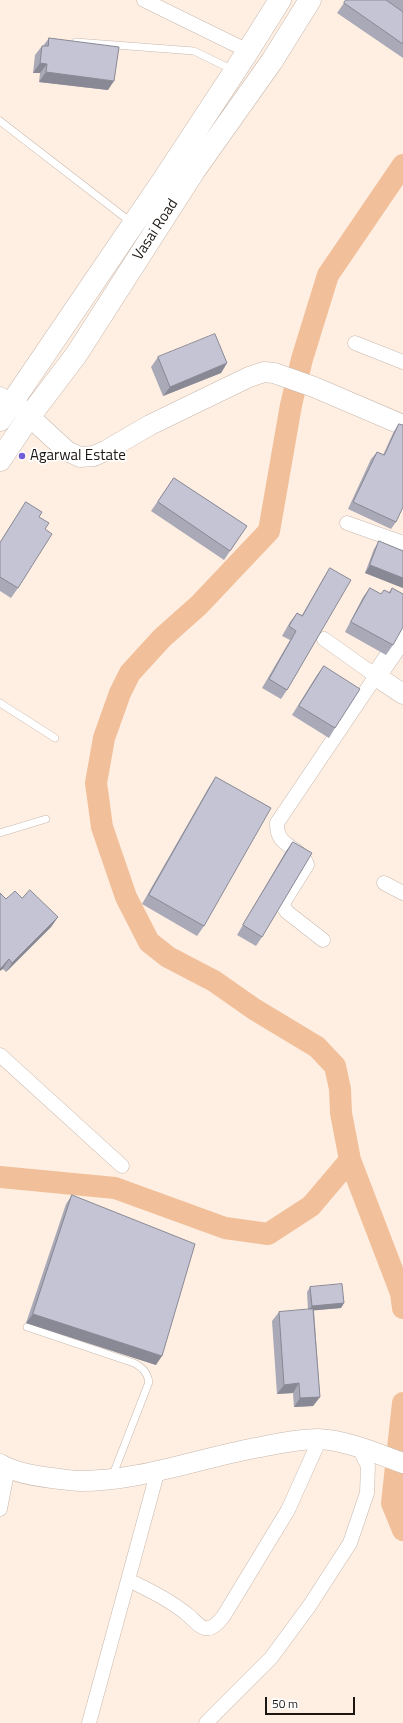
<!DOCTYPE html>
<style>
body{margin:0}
#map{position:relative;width:403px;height:1723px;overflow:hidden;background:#ffefe3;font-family:"Titillium Web",sans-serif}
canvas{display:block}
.scale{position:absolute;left:265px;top:1697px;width:90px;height:18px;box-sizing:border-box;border:2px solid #1d1713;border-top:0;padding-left:5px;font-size:12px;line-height:14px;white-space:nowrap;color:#1d1713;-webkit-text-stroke:3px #fff;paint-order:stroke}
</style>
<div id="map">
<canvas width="403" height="1723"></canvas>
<div class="scale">50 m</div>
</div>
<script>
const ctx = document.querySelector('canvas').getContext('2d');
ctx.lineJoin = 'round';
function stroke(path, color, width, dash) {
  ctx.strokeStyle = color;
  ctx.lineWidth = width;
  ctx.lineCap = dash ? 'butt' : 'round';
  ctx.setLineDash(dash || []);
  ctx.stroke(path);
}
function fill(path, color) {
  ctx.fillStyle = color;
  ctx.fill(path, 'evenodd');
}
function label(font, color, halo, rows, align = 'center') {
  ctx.font = font + ' "Titillium Web",sans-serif';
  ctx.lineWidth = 3.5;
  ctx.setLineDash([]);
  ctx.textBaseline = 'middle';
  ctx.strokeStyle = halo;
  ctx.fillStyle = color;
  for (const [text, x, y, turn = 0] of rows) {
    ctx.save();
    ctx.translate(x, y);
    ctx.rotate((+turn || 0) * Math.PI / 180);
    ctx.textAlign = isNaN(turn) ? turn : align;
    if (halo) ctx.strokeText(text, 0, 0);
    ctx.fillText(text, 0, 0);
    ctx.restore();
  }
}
stroke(new Path2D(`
 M403,165l-75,110 -26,84 -11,46 -22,126 -70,74 -37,33 -32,35 -10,20 -16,45 -8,45 6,44 24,70 23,45 19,15 46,24 40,28 63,38 18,19 5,23 1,24 9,47 51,133 2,15
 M0,1177l115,11 110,40 43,6 43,-28 39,-46
 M403,1403l-11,100 11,27`), '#f1c09a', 22);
const lane = new Path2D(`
 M76,42l118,9 39,19
 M0,121l132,102
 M0,703l55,35
 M0,833l46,-14
 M27,1327l107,36c9,5 13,9 15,19l-37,95`);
const street = new Path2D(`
 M144,0l104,51
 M355,343l48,19
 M0,394l13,7
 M347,523l56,20
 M384,883l19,10
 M323,940l-36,-28 -4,-6 2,-6 22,-35c-6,-20 -31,-16 -30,-42l99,-147 -52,-37
 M0,1055l122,111
 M0,1509l8,-41
 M128,1580c22,10 42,20 60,35 5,4 11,12 17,13 8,2 13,-6 18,-11l65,-107 32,-71
 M89,1723l69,-253
 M206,1723l65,-65 39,-53 40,-62 17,-50 1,-27 -9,-18`);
const secondary = new Path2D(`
 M18,406l49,45 13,6 14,-1 13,-6 43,-25 99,-48 15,-5 10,1 40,14 89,38
 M403,637l-27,39 27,18
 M0,1464c15,9 35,12 52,14 9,1 19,3 28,3 59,0 117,-22 175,-33 21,-4 42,-9 63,-9 28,1 60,15 85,24`);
const primary = new Path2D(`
 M0,420l164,-241 84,-128 32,-51
 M0,460l29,-43 47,-62 118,-184 78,-110 38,-61`);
stroke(lane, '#c7b7ac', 8);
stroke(street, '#c7b7ac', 15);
stroke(secondary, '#c7b7ac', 21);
stroke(primary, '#c7b7ac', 23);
stroke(lane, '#fff', 7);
stroke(street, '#fff', 14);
stroke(secondary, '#fff', 20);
stroke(primary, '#fff', 22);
fill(new Path2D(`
 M346,0h57v58l-66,-45z
 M49,38l59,52 -69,-8 1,-9h-7l2,-18 7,-9h1z
 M158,357l69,6 -6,10 -58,23 -12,-29z
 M399,424l-3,98 -5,7 -43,-20 23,-50 6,-7 6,3 11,-24z
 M174,478l73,48 -23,34 -73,-49z
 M26,502l13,15 6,12 -27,59 -7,10 -11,-7v-49z
 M379,541l24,10v37l-38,-15 9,-24z
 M330,568l-43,122 -6,9 -19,-11 28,-48 -8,-4 8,-14 7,-9 5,2 22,-38z
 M370,588l11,6 3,-4 5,2 3,-4 1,57 -7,10 -41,-23 18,-35z
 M324,666l11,62 -6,10 -37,-23 25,-40z
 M216,777l-12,149 -7,10 -55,-32 67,-117z
 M293,842l-31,95 -6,9 -19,-11 49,-84z
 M22,898l36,19 -7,10 -45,45 -3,-3z
 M72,1195l84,170 -130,-42 40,-119z
 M310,1287l34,16 -3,5 -27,2 6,87 -7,9 -19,1 -1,-14 -16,1 -5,-73 7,-9 29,-2 -1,-18z`), '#a9a9b7');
fill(new Path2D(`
 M40,63l7,1 -7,9h-7z
 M46,72l68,9 -6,9 -69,-8z
 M227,363l-6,10 -58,23 7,-9z
 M370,565l33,13v10l-38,-15z
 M58,917l-7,10 -45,45 6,-9z
 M9,959l-6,10 -3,2v-2z
 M344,1303l-3,5 -33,3 4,-5z
 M33,1314l129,42 -6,9 -130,-42z
 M299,1383l-6,10 -16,1 7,-9z
 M320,1397l-7,9 -19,1 6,-9z`), '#898995');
const building = new Path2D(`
 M346,0h40l17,12v32l-59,-41z
 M49,38l70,9 -5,34 -68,-9 1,-8 -7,-1 2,-17h6z
 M215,334l12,29 -57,24 -12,-30z
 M399,424l4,1v82l-7,15 -43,-20 24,-50 7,3z
 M174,478l73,48 -17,25 -72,-49z
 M26,502l16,10 -3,5 10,6 -4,6 7,5 -34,54 -18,-11v-34z
 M379,541l24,10v27l-33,-13z
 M330,568l21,12 -64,110 -18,-11 27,-48 -7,-5 8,-13 5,3z
 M370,588l11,6 3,-4 6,3 2,-5 11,6v33l-10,18 -42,-23z
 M324,666l36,23 -25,39 -36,-22z
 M216,777l55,31 -67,118 -55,-31z
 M293,842l19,11 -50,84 -19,-12z
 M30,890l28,27 -46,46 -3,-4 -9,10v-76l6,6 9,-8 7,7z
 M72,1195l123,49 -33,112 -129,-42z
 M342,1284l2,19 -32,3 -2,-19z
 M313,1309l7,88 -20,1 -1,-15 -15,2 -5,-73z`);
fill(building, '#c4c4d5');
stroke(building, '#898995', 1);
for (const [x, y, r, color] of [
 [22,456,4,"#705dd7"]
]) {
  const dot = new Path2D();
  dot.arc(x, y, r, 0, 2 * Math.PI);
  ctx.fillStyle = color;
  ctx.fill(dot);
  stroke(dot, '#fff', 1.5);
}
label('15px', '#1d1713', '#fff', [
 ["Vasai Road",156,230,-57]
]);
label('15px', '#1d1713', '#fff', [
 ["Agarwal Estate",30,456]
], 'left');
</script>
